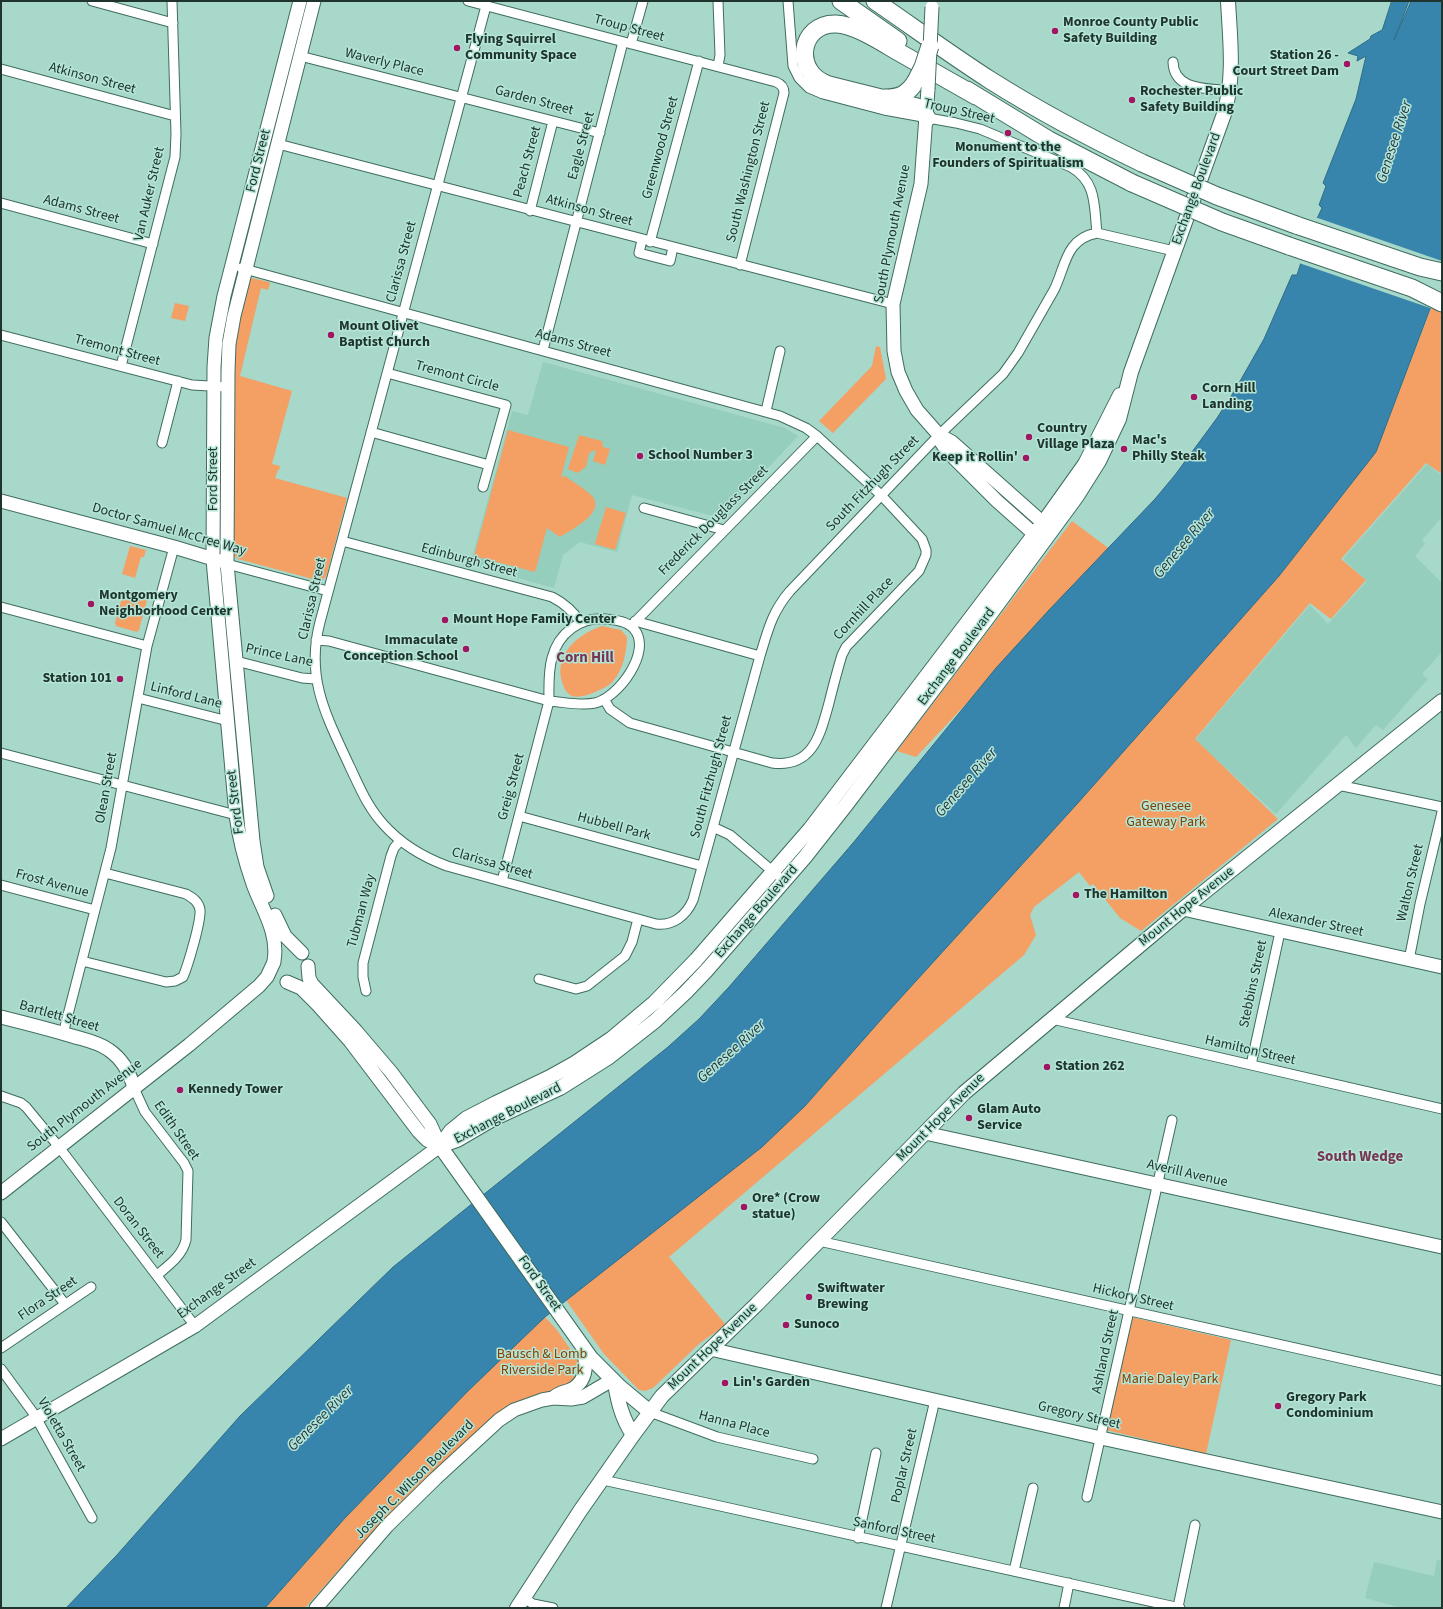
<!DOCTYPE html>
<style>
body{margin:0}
#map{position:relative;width:1443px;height:1609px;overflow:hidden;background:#a7d8c9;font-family:"Source Sans 3",sans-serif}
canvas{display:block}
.frame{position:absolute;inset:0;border:2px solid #20342e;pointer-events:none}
</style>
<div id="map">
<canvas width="1443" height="1609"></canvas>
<div class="frame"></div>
</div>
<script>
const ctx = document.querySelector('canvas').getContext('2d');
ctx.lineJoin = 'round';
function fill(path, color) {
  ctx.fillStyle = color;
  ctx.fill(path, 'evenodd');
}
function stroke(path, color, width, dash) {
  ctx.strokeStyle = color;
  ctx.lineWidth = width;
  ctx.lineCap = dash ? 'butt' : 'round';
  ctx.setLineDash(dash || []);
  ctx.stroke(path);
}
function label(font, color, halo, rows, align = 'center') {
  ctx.font = font + ' "Source Sans 3",sans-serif';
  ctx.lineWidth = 3;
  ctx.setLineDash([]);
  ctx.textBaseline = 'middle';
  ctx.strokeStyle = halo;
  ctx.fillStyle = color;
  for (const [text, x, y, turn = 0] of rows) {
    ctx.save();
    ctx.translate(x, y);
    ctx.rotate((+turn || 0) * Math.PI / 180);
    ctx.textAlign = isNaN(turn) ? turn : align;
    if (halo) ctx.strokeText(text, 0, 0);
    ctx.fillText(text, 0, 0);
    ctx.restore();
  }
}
fill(new Path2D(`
 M543,362l242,66 13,8 -77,82 -89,-23 -15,57 -37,-10 -17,13 -9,33 -84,-23 42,-154 16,4z
 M1427,464l15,12v41l-20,23 3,4 -10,12 27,27v69l-20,22 6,5 -45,51 -7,-5 -20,23 -10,-13 -70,79 -81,-74 115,-135 18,19 39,-43 -24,-22z
 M1437,1560l5,1v47h-40l-37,-10 9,-36 60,14z`), '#95cebd');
fill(new Path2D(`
 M252,278l17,4 1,2 -2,6 -7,-2 -21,88 52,15 -20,73 8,2 -1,4h-1l-3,8 72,20 -21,79 -6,4 -82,-22 -6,-5v-180l4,-48 13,-46z
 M175,303l14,3 -4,15 -14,-3z
 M1431,308l11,4v162l-16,-11 -85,96 25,21 -35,39 -21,-16 -115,136 83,80 -137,112 -21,-13 -27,-34 -3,2 -11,-14 -45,35 -4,8 6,20 -12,20 -355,302 57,68 -26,18 -47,45 -8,3 -6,-1 -35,-36 -38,-54 239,-194 81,-92 191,-210 202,-228 97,-124z
 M876,346l4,1 6,32 -53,54 -14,-12 53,-55z
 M508,430l61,17 -8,30 4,-1c8,6 19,12 26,19 17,17 -20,35 -31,42l-13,-9 -12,44 -61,-16z
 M579,435l23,6 1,6 7,2 -5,16 -12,-4 3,-10 -1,-1 -6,3 -3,14 -9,6 -9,-4z
 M606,507l20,6 -11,37 -20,-6z
 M1072,521l39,29 -195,207 -19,-6z
 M130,546l16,4 -2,7h-3l-6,21 -13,-4z
 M127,590l21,6 -9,34 -2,2 -21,-6 -1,-3 9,-32z
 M602,626l19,4 6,7c0,14 -4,32 -13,43 -4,6 -15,10 -21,13 -5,2 -15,5 -21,3 -6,-3 -8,-8 -10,-14 -8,-28 16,-48 40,-56z
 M545,1317l12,13 21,30 -4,16 6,1 -3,5 -91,42 -41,37 -51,50 -42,44 -47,53h-40l80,-90 122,-126z
 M1131,1317l100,23 -25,114 -100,-24z`), '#f49f64');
const water = new Path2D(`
 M1392,1h17l-15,39 17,-39h31v276l-66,175 -97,124 -202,228 -191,210 -81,92 -43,41 -217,170 -78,75 -122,126 -80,90h-199l50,-52 124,-140 153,-149 275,-220 31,-28 30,-32 124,-144 143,-175 53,-58 106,-111 20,-24 42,-57 18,-28 29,-51 28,-64h5l14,-44 11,-23 -3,-3 7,-19 -3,-3 33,-84 10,-43 -9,5 1,-5 -10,-3 22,-14 1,-3 11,-6z`);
fill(water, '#3784ac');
stroke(water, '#306c86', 1);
fill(new Path2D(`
 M1315,217l127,44v22l-9,26 -134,-46 10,-32z`), '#a7d8c9');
const street = new Path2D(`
 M92,1l81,22
 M468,1l308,81c5,2 8,6 8,11l-44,172
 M788,1l5,65 6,12 10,10 14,6 61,16 72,13 24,6 91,38c26,15 23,39 26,66
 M486,6l-166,616c-15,57 7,95 30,145 10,21 18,41 34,58 18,20 39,32 63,41l209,58c17,2 30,-8 37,-24l67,-244c8,-26 12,-44 30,-65l149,-156 64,-61 15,-21 36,-63c12,-24 11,-51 43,-57l77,18
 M631,44l12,-43
 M300,56l300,77
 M1173,62c1,29 34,26 57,29
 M718,66l2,-11 -2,-54
 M1,69l174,47
 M278,144l615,160
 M1,203l152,41
 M530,211l23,-90
 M642,240l-3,13 31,8 3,-14
 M650,242l49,-181
 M241,268l539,148 26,12 11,8 64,59 41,44 4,11v5l-7,16 -73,76 -4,8c-5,16 -9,32 -13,48 -9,32 -16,65 -57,60l-142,-40 -20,-14 -6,-10
 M1,335l191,50 36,2
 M543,350l80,-308
 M121,366l54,-209 1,-23 -4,-133
 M387,373l119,32 -23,82
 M766,411l14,-60
 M371,432l118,33
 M162,443l16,-62
 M644,508l80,22
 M342,541l210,56c12,6 21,14 29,26
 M227,564l101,27
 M1,607l146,39
 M635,621l125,35
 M631,626l186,-190
 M316,640l13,1 220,60c15,1 31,5 46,2 23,-5 58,-52 39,-74 -7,-8 -19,-9 -28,-10 -26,-3 -48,15 -54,39 -4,14 -3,29 -3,43l-47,180
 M236,661l66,17 14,1
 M138,698l90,23
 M1,753l235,62
 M1338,785l104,22
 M519,816l183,50
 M713,827l17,8 47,40
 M1,885l94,25
 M1409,960l11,-56 22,-92
 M82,961l84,21 9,-1 8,-4c5,-12 18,-55 17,-67 -1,-8 -7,-12 -14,-16l-81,-21
 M539,979l37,10 11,-3 38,-30 7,-14 6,-23
 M366,991l-3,-14v-14l28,-107 3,-8 6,-7
 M1052,1019l390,90
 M63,1034l48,-186 36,-202 27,-99
 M1251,1065l29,-133
 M134,1088l11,24 39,51 4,8 -2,69c-4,16 -17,25 -29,35
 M1,1096l20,7 5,4 33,40 136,179
 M1,1222l64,82
 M819,1241l623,140
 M1,1348l90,-61
 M1,1369l33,45 58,104
 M650,1412l67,25 96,22
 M603,1480l577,128
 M1087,1497l85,-377
 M858,1538l18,-85
 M1014,1571l19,-83
 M524,1598l9,6 20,4
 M1178,1607l17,-82
 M886,1608l49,-208
 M1064,1608l5,-25`);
const secondary = new Path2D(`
 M928,89l-7,95 -28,120 1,47 4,21 8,19 11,19 22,25 13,7 99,88
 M939,435l2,7 6,9 50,50 45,40
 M1,501l173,46 46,14
 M267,896l-10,-29 -4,-26 -26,-277 1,-192 1,-28 5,-28 80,-315
 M1183,909l259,58
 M275,915l10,21 17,17
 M274,961c5,-28 -12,-52 -21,-77 -8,-23 -14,-46 -17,-69l-23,-255 1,-193 2,-29 8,-42 76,-295
 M308,966l1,12 3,6 44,47 35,41 39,52 10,22
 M287,982l14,6 17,17 32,36 69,91 8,8 13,6
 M1,1017c24,6 48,12 71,19 13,4 26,6 37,14 13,9 21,23 25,38
 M925,1133l517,114
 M1,1193l188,-148 70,-59 8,-9 7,-15
 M710,1349l391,89 341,74
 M553,1398c5,-5 11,-6 17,-8 18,-8 17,-27 13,-43
 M1,1439l194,-113 245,-180
 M316,1608l71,-82 49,-48 63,-58 15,-10 28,-10 11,-2 18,1 12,-2 29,-17`);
const primary = new Path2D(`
 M440,1146l17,-6 36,-21 67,-31 49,-31 46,-36 31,-29 20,-21 99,-114 41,-52 140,-185 91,-124 22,-35 20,-42 12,-47 93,-258c11,-37 6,-75 4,-113
 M440,1146l11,-15 16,-13 29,-15 54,-26 25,-14 36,-24 44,-37 41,-42 114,-131 233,-306 42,-59 35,-69
 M440,1146l151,212 29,29 30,25
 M615,1383c3,19 7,35 18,52
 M517,1608l63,-97 53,-76 29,-39 95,-92 207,-211 219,-184 259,-208`);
const highway = new Path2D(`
 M841,1l57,40
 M875,1c38,26 76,54 115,79 49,31 100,58 152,83
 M967,90l82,50 83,43
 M885,98c15,0 23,-4 31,-17
 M927,118l-5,-8 -5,-3 -88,-22c-37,-12 -30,-62 7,-61 21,1 48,20 66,30 25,14 49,28 74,42
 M1296,225l124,42 22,5
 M1289,246l123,42 30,15`);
stroke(street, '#3f6d60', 11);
stroke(secondary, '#3f6d60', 15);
stroke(primary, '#3f6d60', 16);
stroke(highway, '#3f6d60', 19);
stroke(street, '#fff', 9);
stroke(secondary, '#fff', 13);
stroke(primary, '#fff', 14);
stroke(highway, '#fff', 17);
const secondaryBridge = new Path2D(`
 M928,89l4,-82`);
const highwayBridge = new Path2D(`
 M916,81l7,-14 7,-21
 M1142,163l75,33 79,29
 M1132,183l90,39 67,24`);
stroke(secondaryBridge, '#3f6d60', 15, []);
stroke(highwayBridge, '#3f6d60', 19, []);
stroke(secondaryBridge, '#fff', 13);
stroke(highwayBridge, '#fff', 17);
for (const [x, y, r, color] of [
 [1055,31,4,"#a01662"],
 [457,48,4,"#a01662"],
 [1347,64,4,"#a01662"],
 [1132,100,4,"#a01662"],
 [1008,133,4,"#a01662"],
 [331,335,4,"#a01662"],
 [1194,397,4,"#a01662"],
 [1029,437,4,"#a01662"],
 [1124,449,4,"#a01662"],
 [640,456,4,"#a01662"],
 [1026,458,4,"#a01662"],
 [91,604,4,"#a01662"],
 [445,620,4,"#a01662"],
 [466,649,4,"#a01662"],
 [120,679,4,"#a01662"],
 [1076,895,4,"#a01662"],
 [1047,1067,4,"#a01662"],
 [180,1090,4,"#a01662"],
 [969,1118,4,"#a01662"],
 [744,1207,4,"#a01662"],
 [809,1297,4,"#a01662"],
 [786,1325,4,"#a01662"],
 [725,1383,4,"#a01662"],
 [1278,1406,4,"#a01662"]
]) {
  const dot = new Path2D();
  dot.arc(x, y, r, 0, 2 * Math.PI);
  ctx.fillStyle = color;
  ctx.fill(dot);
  stroke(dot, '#b4e5d6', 1.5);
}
label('bold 14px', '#20342e', '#b4e5d6', [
 ["Monroe County Public",1063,23],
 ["Safety Building",1063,39],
 ["Flying Squirrel",465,40],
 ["Community Space",465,56],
 ["Station 26 -",1339,56,"right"],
 ["Court Street Dam",1339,72,"right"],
 ["Rochester Public",1140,92],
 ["Safety Building",1140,108],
 ["Monument to the",1008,148,"center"],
 ["Founders of Spiritualism",1008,164,"center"],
 ["Mount Olivet",339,327],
 ["Baptist Church",339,343],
 ["Corn Hill",1202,389],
 ["Landing",1202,405],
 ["Country",1037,429],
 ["Village Plaza",1037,445],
 ["Mac's",1132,441],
 ["Philly Steak",1132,457],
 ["School Number 3",648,456],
 ["Keep it Rollin'",1018,458,"right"],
 ["Montgomery",99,596],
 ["Neighborhood Center",99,612],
 ["Mount Hope Family Center",453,620],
 ["Immaculate",458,641,"right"],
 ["Conception School",458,657,"right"],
 ["Station 101",112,679,"right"],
 ["The Hamilton",1084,895],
 ["Station 262",1055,1067],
 ["Kennedy Tower",188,1090],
 ["Glam Auto",977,1110],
 ["Service",977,1126],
 ["Ore* (Crow",752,1199],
 ["statue)",752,1215],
 ["Swiftwater",817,1289],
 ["Brewing",817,1305],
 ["Sunoco",794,1325],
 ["Lin's Garden",733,1383],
 ["Gregory Park",1286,1398],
 ["Condominium",1286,1414]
], 'left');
label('14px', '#20342e', '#b4e5d6', [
 ["Troup Street",629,29,15],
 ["Waverly Place",384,63,14],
 ["Atkinson Street",92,79,15],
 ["Garden Street",534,101,15],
 ["Troup Street",959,112,13],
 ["Eagle Street",582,146,-75],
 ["Greenwood Street",661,148,-75],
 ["Ford Street",259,161,-76],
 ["Peach Street",528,162,-75],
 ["South Washington Street",749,172,-76],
 ["Exchange Boulevard",1197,189,-70],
 ["Van Auker Street",150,194,-77],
 ["Adams Street",81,210,15],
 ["Atkinson Street",589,211,15],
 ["South Plymouth Avenue",893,234,-79],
 ["Clarissa Street",402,262,-75],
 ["Adams Street",573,344,15],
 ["Tremont Street",117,351,15],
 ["Tremont Circle",457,377,15],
 ["Ford Street",214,479,-90],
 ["South Fitzhugh Street",873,484,-46],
 ["Frederick Douglass Street",714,521,-45],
 ["Doctor Samuel McCree Way",169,530,16],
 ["Edinburgh Street",469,561,15],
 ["Clarissa Street",313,599,-77],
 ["Cornhill Place",864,609,-47],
 ["Prince Lane",279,656,12],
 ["Exchange Boulevard",957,657,-53],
 ["Linford Lane",186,696,14],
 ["South Fitzhugh Street",712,777,-75],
 ["Greig Street",512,787,-75],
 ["Olean Street",107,788,-80],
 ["Ford Street",236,802,-97],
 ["Hubbell Park",614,827,15],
 ["Clarissa Street",492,864,16],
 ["Walton Street",1411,883,-77],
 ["Frost Avenue",52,884,15],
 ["Mount Hope Avenue",1187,907,-39],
 ["Tubman Way",362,911,-75],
 ["Exchange Boulevard",757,912,-49],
 ["Alexander Street",1316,923,12],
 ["Stebbins Street",1254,984,-78],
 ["Bartlett Street",59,1017,16],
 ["Hamilton Street",1250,1051,13],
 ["South Plymouth Avenue",85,1106,-38],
 ["Exchange Boulevard",508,1114,-27],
 ["Mount Hope Avenue",941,1118,-45],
 ["Edith Street",176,1131,55],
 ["Averill Avenue",1187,1174,13],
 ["Doran Street",138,1228,52],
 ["Ford Street",539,1284,55],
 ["Exchange Street",217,1289,-36],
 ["Hickory Street",1133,1298,13],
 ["Flora Street",48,1299,-34],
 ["Mount Hope Avenue",713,1347,-44],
 ["Ashland Street",1106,1352,-78],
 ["Gregory Street",1079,1416,13],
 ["Hanna Place",734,1425,15],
 ["Violetta Street",61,1435,60],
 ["Poplar Street",905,1466,-77],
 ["Joseph C. Wilson Boulevard",415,1480,-45],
 ["Sanford Street",894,1531,12]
]);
label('14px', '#854000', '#b4e5d6', [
 ["Genesee",1166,807],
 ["Gateway Park",1166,823],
 ["Bausch & Lomb",542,1355],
 ["Riverside Park",542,1371],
 ["Marie Daley Park",1170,1380]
]);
label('italic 15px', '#1e3643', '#b4e5d6', [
 ["Genesee River",1395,142,-72],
 ["Genesee River",1185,544,-50],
 ["Genesee River",967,783,-49],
 ["Genesee River",732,1052,-42],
 ["Genesee River",321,1419,-45]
]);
label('bold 15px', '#783553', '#b4e5d6', [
 ["Corn Hill",585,659],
 ["South Wedge",1360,1158]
]);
</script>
